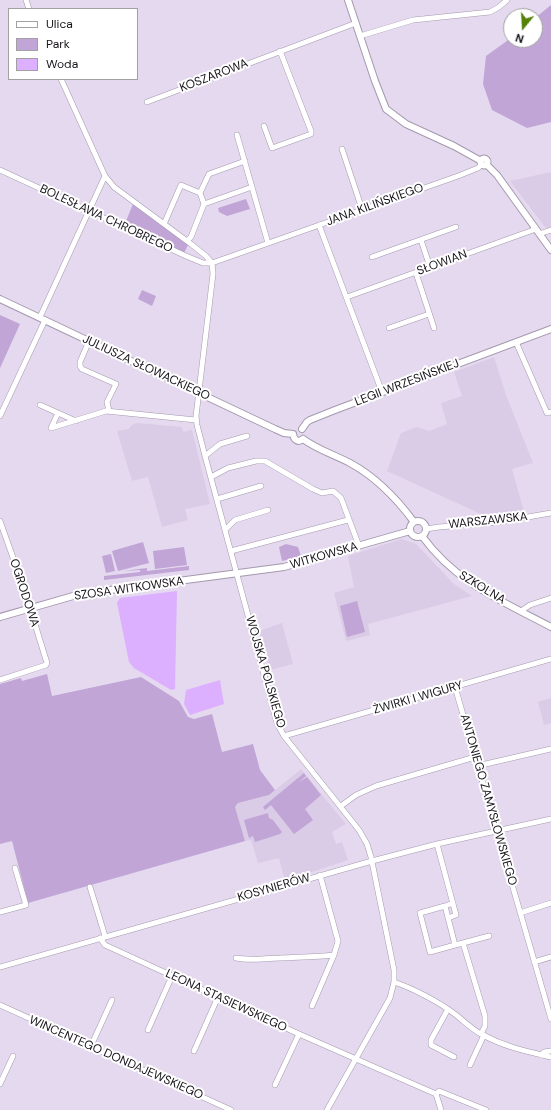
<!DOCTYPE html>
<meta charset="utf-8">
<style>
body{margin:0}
#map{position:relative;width:551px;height:1110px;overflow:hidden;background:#e5d9ef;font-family:"DM Sans",sans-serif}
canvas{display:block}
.legend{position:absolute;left:8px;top:8px;width:130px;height:72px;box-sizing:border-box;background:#fff;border:1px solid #a2a0a3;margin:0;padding:5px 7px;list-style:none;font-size:12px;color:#161219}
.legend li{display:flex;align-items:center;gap:8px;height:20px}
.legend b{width:20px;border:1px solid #a2a0a3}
.north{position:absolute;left:503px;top:8px;width:40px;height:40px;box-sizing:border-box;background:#fff;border:1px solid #a2a0a3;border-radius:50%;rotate:198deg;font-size:11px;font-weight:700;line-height:16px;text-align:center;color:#161219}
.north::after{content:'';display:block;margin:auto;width:14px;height:18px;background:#558108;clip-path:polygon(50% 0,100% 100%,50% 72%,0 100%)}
</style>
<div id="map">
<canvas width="551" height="1110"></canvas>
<ul class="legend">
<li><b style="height:5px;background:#fff"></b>Ulica</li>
<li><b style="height:11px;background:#c0a5d6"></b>Park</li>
<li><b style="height:11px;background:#dcafff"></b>Woda</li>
</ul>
<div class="north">N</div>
</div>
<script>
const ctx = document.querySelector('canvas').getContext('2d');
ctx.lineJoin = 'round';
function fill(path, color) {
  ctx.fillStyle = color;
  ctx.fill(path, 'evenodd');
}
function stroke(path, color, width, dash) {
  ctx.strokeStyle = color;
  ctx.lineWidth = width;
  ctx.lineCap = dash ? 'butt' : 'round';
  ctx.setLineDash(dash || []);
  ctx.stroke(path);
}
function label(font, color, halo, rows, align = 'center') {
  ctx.font = font + ' "DM Sans",sans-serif';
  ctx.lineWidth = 4;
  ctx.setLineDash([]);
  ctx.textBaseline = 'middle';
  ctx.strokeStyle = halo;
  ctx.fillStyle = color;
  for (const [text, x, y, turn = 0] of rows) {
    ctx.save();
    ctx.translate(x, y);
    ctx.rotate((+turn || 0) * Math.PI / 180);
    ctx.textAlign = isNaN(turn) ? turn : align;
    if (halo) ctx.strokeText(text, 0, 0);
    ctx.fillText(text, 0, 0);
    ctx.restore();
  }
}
fill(new Path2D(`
 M551,172v55l-4,1 -2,-1 -35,-46z
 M494,357l12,38 27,68 -21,6 12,43 -27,5 -14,-2 -96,-44 14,-38 16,-6 12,4 18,-7 -6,-21 21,-7 -8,-24z
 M136,423l46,4 1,5 9,-2 18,74 -25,5 3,11 -26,7 -14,-50 -16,4 -15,-50 12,-2 3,-4z
 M402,539l14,5 38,40 18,12 -104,28 2,11 -24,6 -12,-48 20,-6 -6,-31z
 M282,623l11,41 -23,6 -11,-39z
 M551,698v25l-7,2 -6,-23z
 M301,769l45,55 -14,8 4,12 6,-2 6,18 -63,21 -6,-23 -21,5 -7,-23 -6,1 -10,-34 3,-4 31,-8z`), '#dacbe7');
fill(new Path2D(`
 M551,5v117l-24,6 -35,-18 -9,-26 3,-28 25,-18v2h24v-22z
 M246,199l4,10 -23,7 -8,-4 -1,-4z
 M133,204l55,41 -4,8 -60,-27z
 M142,290l14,6 -4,10 -14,-7z
 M0,315l20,9 -20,44z
 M143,542l6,21 -31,8 -6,-20z
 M286,544l12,3 3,9 -19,5 -3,-14z
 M184,547l3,18 -32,4 -2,-18z
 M111,554l4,17 -9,2 -4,-17z
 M189,566v4l-85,10v-4l36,-4v-2l-17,1 24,-3v3z
 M357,601l8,31 -18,5 -7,-31z
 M47,674l5,22 89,-19 38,24 9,16 6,2 18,-5 10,38 31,-8 7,26 15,20 -6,5 -31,8 -3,4 10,34 -217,62 -16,-62 -12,3v-160l21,-6 1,3z
 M304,773l2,3 -8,7 9,-6 14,18 -16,14 8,11 -19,14 -23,-29 -6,5 -2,-3z
 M268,813l1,5 4,2 9,12 -2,2 -25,8 -2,-6 -4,2 -5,-18z`), '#c0a5d6');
fill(new Path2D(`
 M177,591l-2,98 -4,1 -37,-22 -5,-6 -12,-59 3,-5z
 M220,680l4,24 -34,11 -6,-11 2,-14z`), '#dcafff');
const minor = new Path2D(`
 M26,0l3,9
 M360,36l53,-16 77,-8 9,-5 8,-7
 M61,79l44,97 9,11 77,57 15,12 6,7
 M147,102l209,-79
 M264,126l8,22 39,-14v-3l-31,-80
 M237,135l31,108
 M342,149l20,60
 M0,170l186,86 17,7h9l246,-87 20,-8 3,-3
 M200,193l9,-19 36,-13
 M204,204l48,-17
 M164,224l17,-39 19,8 4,11 -13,33 -4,4
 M319,225l63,167
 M539,234l12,-4
 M421,240l9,27
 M372,257l84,-30
 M212,263l1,11 -17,142 1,9 8,31 72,267 7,13 75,94 8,14 4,13 23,113v12l-4,16 -63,112
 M416,273l18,55
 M347,297l189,-68
 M40,317l65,-141
 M389,328l40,-14
 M89,341l-9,21v4l2,3 34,15 -9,18 2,9
 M516,342l31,71 4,-1
 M40,405l36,16
 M58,413l-7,15 55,-17 90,9
 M0,416l45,-96
 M205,456l15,-12 27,-8
 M211,477l17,-9 28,-7h9l48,28 9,4 11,-2 8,7 18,48
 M217,499l44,-13
 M0,521l31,87 3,13 13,42 -1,2 -46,15
 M426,529l13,-2 60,-5 52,-9
 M225,530l10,-10 33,-10
 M231,551l117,-31
 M521,611l9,-6 21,-7
 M455,687l96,332
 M284,736l267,-77
 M477,766l74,-17
 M341,806l15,-11 20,-9 99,-29
 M437,844l19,71 -8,3
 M90,887l15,49
 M453,903l-8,3 10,39 8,-2 22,73v10l-4,8
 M445,906l-25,7 10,39 25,-7
 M0,912l26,-7 -11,-37
 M520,913l31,-10
 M100,938l5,7 194,89 137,60 5,16
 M463,943l26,-7
 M236,958c15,3 29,0 44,0 18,-1 36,-1 54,-3
 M534,962l17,-5
 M0,967l372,-106 65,-17 114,-25
 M394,982c18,6 43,19 58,30 10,7 18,16 29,22 24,13 44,17 70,23
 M0,1005l231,105
 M312,1006l22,-51 4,-14 -18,-66
 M448,1009l-17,31v5l23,12
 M148,1030l24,-54
 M91,1046l21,-46
 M194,1051l24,-54
 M541,1055l3,-3 7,-1
 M470,1065l14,-30
 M0,1084l13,-28
 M275,1085l24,-51
 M436,1094l3,-3 47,19`);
const tertiary = new Path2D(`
 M348,0l27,81 11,28 20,15 48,22 27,15
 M480.5 162a3.5 3.5 0 1 1 7 0a3.5 3.5 0 1 1-7 0Z
 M487,165l10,10 54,75
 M0,299l275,130 9,4 9,1
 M302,429l5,-7 3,-2 25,-10 216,-81
 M293,434c1,6 5,9 10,5
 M303,439c15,11 32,16 47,24 26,14 47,36 64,59
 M410 529a8 8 0 1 1 16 0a8 8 0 1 1-16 0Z
 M422,536c34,47 80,65 129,91
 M0,617l80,-23 204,-27 126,-36`);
stroke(minor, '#a499ad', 6);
stroke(tertiary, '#a499ad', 8);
stroke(minor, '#fff', 5);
stroke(tertiary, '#fff', 6);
label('12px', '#161219', '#fff', [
 ["KOSZAROWA",214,76,-21],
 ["JANA KILIŃSKIEGO",375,205,-20],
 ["BOLESŁAWA CHROBREGO",106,219,25],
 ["SŁOWIAN",442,263,-20],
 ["JULIUSZA SŁOWACKIEGO",146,368,25],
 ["LEGII WRZESIŃSKIEJ",407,383,-21],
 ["WARSZAWSKA",488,521,-6],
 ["WITKOWSKA",324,556,-16],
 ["SZKOLNA",482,588,31],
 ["SZOSA WITKOWSKA",129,589,-8],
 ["OGRODOWA",24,593,72],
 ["WOJSKA POLSKIEGO",265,672,74],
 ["ŻWIRKI I WIGURY",418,698,-16],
 ["ANTONIEGO ZAMYSŁOWSKIEGO",488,800,74],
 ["KOSYNIERÓW",274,888,-16],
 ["LEONA STASIEWSKIEGO",226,1001,25],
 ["WINCENTEGO DONDAJEWSKIEGO",116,1058,24]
]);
</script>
